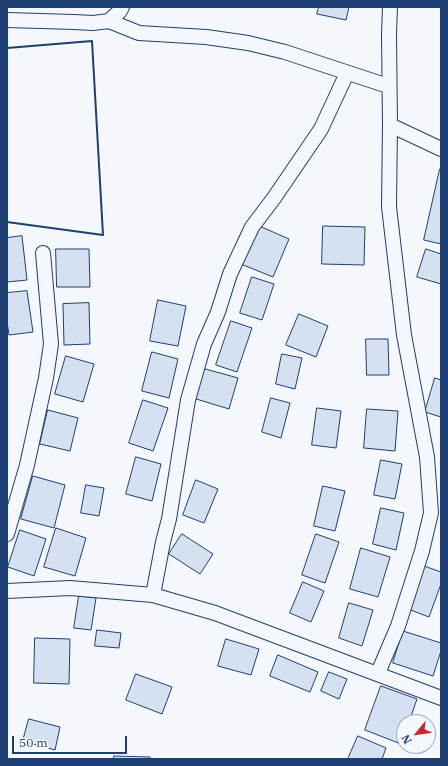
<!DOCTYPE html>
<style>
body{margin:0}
#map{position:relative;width:448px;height:766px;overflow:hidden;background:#f4f7fb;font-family:"IBM Plex Serif",serif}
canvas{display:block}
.frame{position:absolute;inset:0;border:8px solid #1d3f73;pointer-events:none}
.north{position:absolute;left:396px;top:714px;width:40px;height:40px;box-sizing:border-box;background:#f4f7fb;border:1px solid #9eadc5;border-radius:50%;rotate:241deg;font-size:11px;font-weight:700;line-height:16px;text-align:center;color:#1d3f73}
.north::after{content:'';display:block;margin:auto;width:14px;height:18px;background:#c62828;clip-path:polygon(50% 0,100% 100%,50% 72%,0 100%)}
.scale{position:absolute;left:12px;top:736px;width:115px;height:18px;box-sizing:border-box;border:2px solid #1d3f73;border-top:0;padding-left:5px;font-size:12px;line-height:14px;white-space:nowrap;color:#1d3f73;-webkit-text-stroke:3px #f4f7fb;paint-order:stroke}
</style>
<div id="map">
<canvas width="448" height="766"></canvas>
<div class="frame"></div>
<div class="north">N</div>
<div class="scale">50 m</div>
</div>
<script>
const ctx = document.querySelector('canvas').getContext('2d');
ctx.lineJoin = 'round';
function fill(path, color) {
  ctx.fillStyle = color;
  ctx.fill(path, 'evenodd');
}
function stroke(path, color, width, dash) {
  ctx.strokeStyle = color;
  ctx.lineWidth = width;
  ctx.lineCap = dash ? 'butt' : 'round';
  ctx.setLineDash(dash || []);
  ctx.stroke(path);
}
const building = new Path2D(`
 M319,7h30l-3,13 -29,-6z
 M440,169h1v75l-17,-4z
 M257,225l32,14 -16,38 -32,-13z
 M323,226l42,1 -1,38 -42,-1z
 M22,236l5,44 -20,2v-44z
 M56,249h33l1,38h-33z
 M426,249l15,5v30l-24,-7z
 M252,277l22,7 -12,36 -22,-7z
 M27,291l6,41 -24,3 -2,-13v-29z
 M158,300l28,6 -8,40 -28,-5z
 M89,303l1,41 -26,1 -1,-41z
 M299,314l29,12 -12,31 -30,-12z
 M231,321l21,7 -15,44 -21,-7z
 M366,339h22l1,36h-22z
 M152,352l26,7 -9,39 -27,-7z
 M282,354l20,4 -7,31 -19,-5z
 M66,356l28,8 -11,38 -28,-8z
 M202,368l36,10 -9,31 -36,-11z
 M435,378l6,2v37l-16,-5z
 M271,398l19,5 -9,35 -19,-6z
 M143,400l25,8 -15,43 -24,-8z
 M317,408l24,3 -5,37 -24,-3z
 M367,409l31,2 -3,40 -31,-3z
 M48,410l30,8 -8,33 -30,-7z
 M136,457l25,7 -9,37 -26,-7z
 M381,460l21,4 -7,35 -21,-4z
 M33,476l32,9 -11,43 -33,-9z
 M196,480l22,9 -14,34 -21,-8z
 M86,485l18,3 -5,28 -18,-3z
 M323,486l22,5 -10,40 -21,-5z
 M381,508l23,5 -8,37 -23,-6z
 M56,528l30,10 -11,38 -31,-9z
 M20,530l26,9 -12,37 -26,-9z
 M182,534l31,20 -13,20 -31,-20z
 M316,534l23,8 -14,41 -23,-8z
 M361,548l29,9 -12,40 -28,-8z
 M424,566l17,6v12l-12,33 -21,-8z
 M303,582l21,9 -13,31 -21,-9z
 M79,596l17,2 -5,32 -17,-2z
 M349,603l24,7 -11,36 -23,-8z
 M97,630l24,3 -2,15 -24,-2z
 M403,631l38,12v8l-8,25 -40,-13z
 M35,638l35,1 -1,45 -35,-1z
 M226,639l33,10 -8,26 -33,-9z
 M278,655l40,17 -8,20 -40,-16z
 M329,672l18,7 -8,20 -18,-8z
 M136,674l36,13 -10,27 -36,-14z
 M381,686l36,13 -8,23h-5v14l-3,8 -36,-14z
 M29,719l31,8 -5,23 -32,-9z
 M358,736l28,12 -4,11h-34z
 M114,756l36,1v2h-36z`);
fill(building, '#d5e0f0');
stroke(building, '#1d3f73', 1);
const minor = new Path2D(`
 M7,20l67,2 19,1 16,-2 11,-10 2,-4
 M109,21l30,12 67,4 42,6 37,9 103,34
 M390,125l51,24
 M7,534l20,-69 19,-87 5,-34 -8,-91
 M7,591l63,-3 83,7 62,18 226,85
 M153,595l10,-53 6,-23 19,-119 16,-56 14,-32 12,-38 22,-47 22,-29 47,-69 26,-56
 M378,673l20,-47 24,-75 9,-38 -4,-56 -23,-122 -15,-128 1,-82 -1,-91 1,-27`);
stroke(minor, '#1d3f73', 16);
stroke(minor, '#f4f7fb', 14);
stroke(new Path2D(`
 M7,48l85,-7 11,194 -96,-13`), '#1d3f73', 2);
</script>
